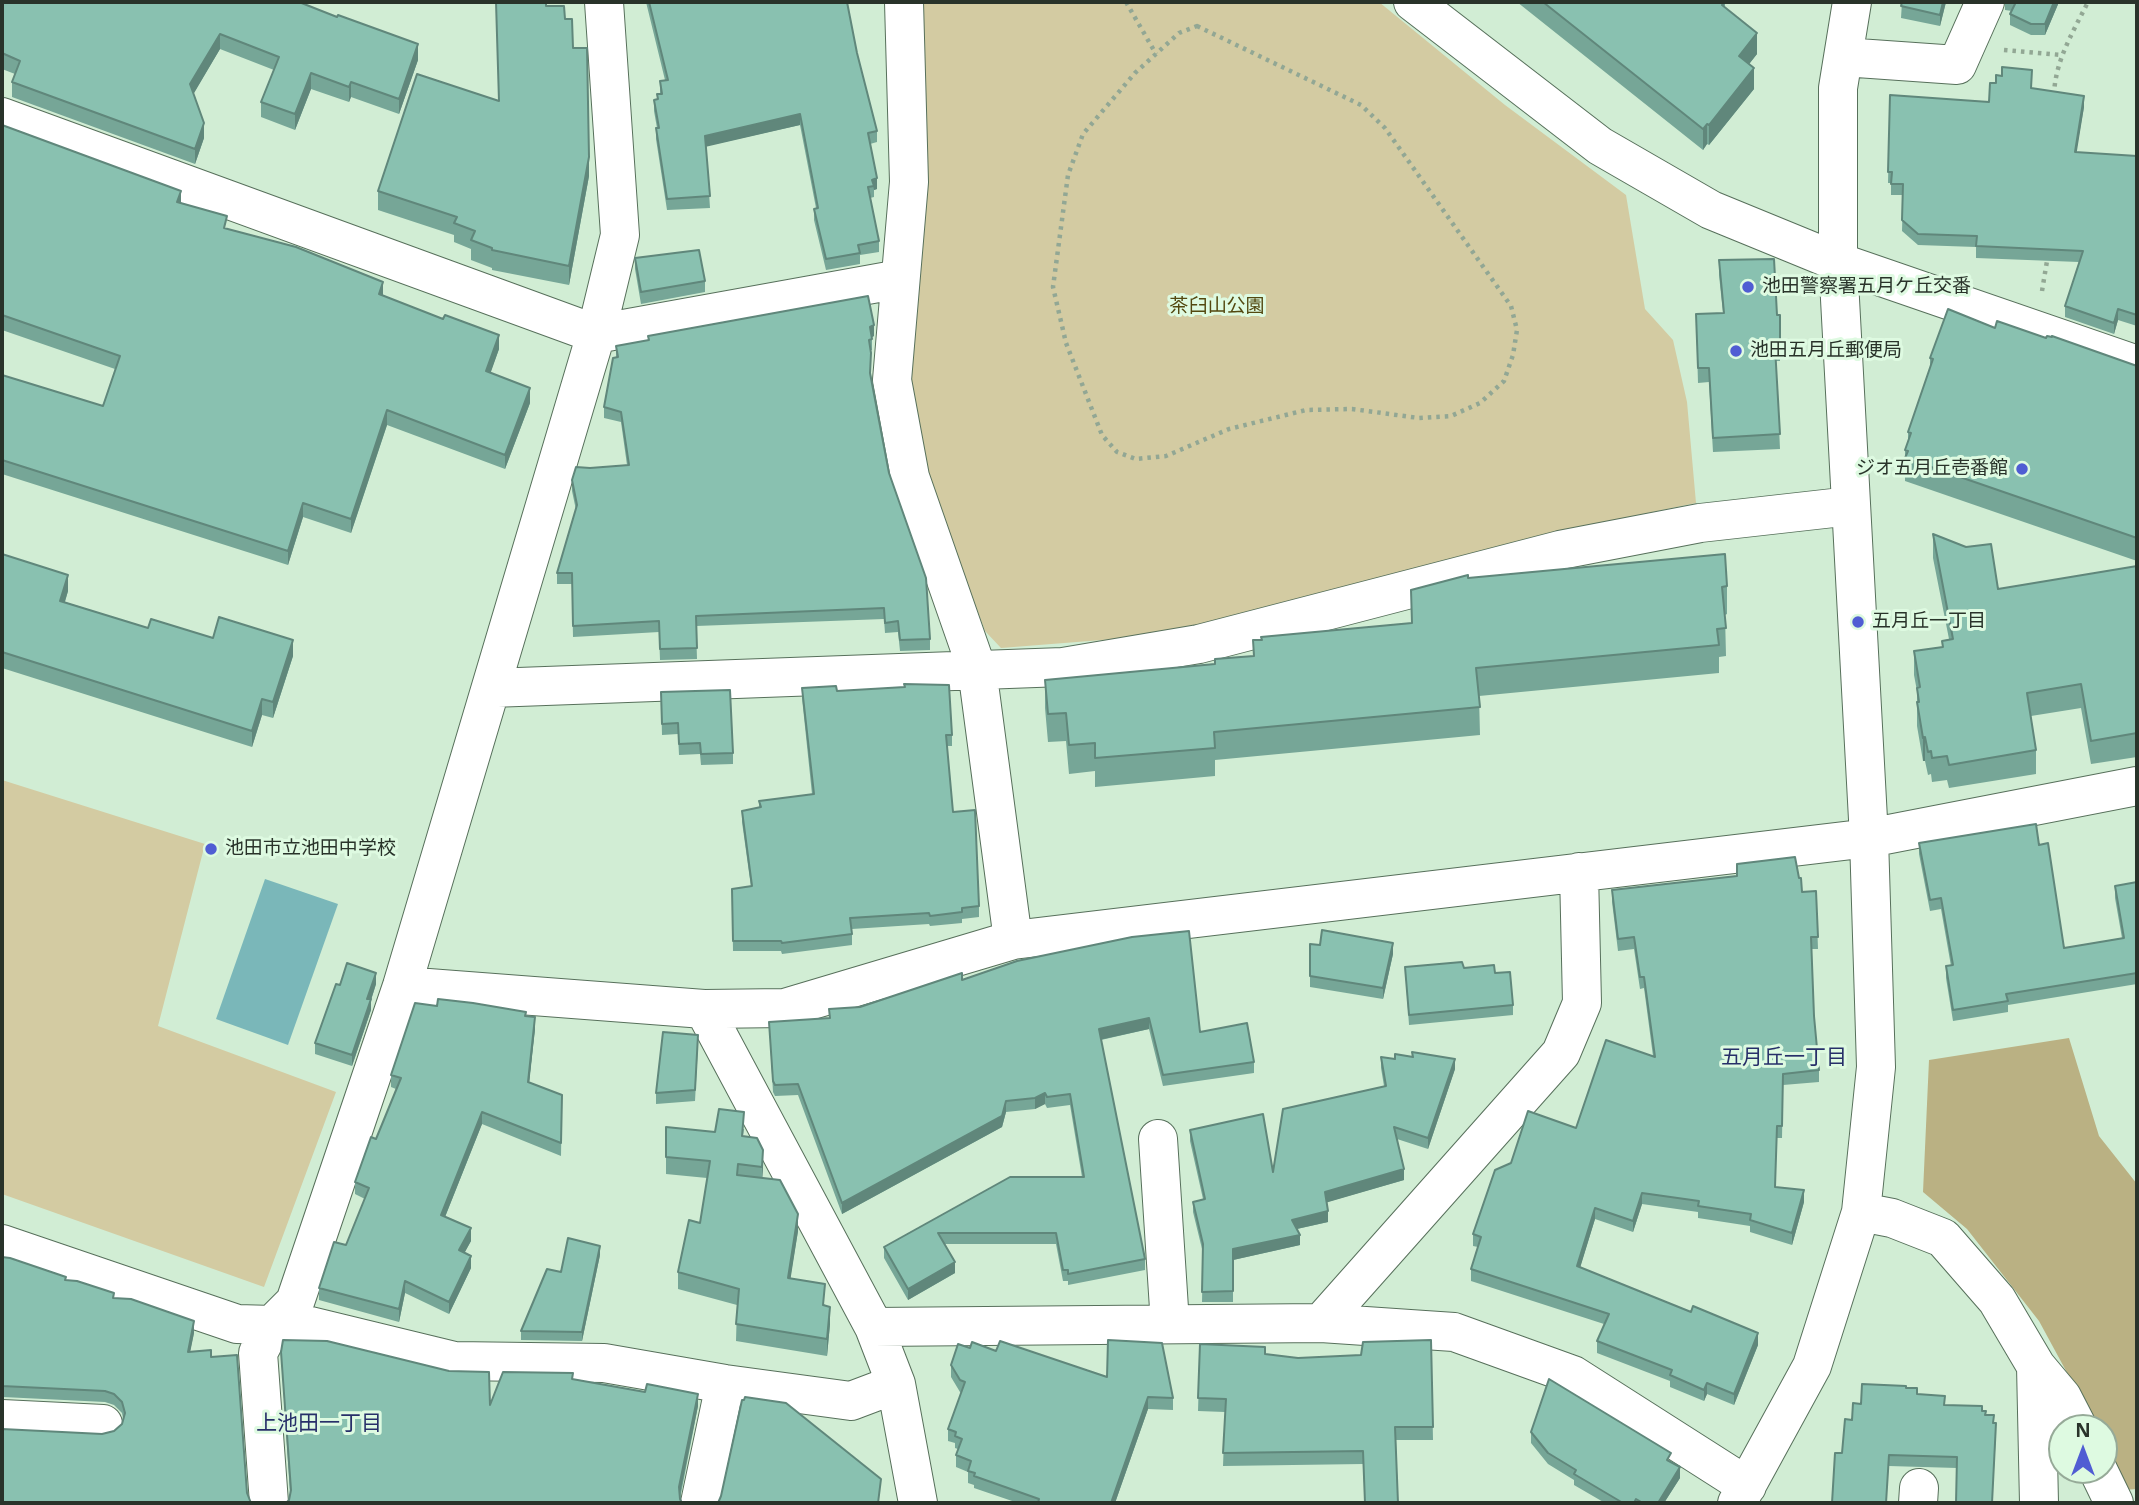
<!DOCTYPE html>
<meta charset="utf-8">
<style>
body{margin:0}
#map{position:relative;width:2139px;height:1505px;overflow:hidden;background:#d1edd4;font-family:"Open Sans",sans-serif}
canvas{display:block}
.frame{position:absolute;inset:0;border:4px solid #29332a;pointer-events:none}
.north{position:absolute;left:2048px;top:1414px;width:70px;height:70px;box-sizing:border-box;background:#defae1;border:2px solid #96aa98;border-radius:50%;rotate:0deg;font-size:19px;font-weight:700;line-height:28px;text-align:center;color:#29332a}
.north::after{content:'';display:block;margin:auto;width:24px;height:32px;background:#505dd3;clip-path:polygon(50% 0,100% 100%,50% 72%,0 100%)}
</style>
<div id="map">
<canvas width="2139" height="1505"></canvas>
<div class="frame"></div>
<div class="north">N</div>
</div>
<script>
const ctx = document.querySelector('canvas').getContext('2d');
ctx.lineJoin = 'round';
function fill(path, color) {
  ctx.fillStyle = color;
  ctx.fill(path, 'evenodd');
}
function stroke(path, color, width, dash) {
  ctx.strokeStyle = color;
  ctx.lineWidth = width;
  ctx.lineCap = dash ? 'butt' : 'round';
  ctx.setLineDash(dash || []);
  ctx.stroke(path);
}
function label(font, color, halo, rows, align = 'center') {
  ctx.font = font + ' "Open Sans","Noto Sans JP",sans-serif';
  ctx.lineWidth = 6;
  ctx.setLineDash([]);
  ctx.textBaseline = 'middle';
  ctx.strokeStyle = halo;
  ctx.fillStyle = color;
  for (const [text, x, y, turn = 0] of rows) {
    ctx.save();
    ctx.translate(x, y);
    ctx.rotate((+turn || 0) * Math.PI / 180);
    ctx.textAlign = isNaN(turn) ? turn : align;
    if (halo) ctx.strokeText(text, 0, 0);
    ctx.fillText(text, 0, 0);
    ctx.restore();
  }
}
fill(new Path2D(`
 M919,2h460l126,103 121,90 19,114 28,31 14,62 9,101 -149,31 -295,80 -112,23 -139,11 -16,-17 -58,-155 -19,-98z
 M2,780l203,64 -47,182 178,66 -72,195 -262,-93z`), '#d3cba2');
fill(new Path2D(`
 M2069,1038l30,98 38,48v305l-13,1 -3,-17 -17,-31v-14h-7l-58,-107 -72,-92 -44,-37 6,-132z`), '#bab183');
fill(new Path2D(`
 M265,879l73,25 -50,141 -72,-26z`), '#7ab7b9');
const minor = new Path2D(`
 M904,2l5,180 -17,198 18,97 67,192 36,271
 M1413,2l187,144 111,64 127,52 299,103
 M1843,57l114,8 28,-63
 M2,117l594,217 304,-55
 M491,688l572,-21 136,-23 361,-94 140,-27 151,-17
 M402,986l302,23 81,-1 228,-68 856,-102 268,-52
 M704,1009l170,318 22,57 22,119
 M1158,1139l12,185
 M1861,1212l31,6 51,20 54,62 39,66 26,31 16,31
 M2,1244l235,80 73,2 144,35 150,2 121,21 126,17 45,-17
 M1321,1323l240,-270 21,-50 -3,-131
 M874,1327l447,-4 133,9 119,43 174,111
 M2036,1366l3,137
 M2,1419l101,5
 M2098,1470l16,33
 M269,1503l-11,-150 15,-29 22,-22 107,-316 194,-652 24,-99 -16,-233
 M700,1503l25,-119
 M1737,1503l75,-137 49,-154 15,-145 -7,-229 -31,-576v-174l14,-86
 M1918,1503l1,-15`);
stroke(minor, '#57705b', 40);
stroke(new Path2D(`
 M1126,2l30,52
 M1197,26l164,79 24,23 126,178 6,24 -4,25 -9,26 -24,22 -29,13 -32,2 -67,-9 -46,1 -77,19 -63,27 -30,3 -19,-7 -15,-17 -36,-92 -13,-56 15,-112 15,-41 52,-61 44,-40z
 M2004,50l58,5
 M2054,95c1,-34 19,-63 34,-93
 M2042,291l6,-36`), '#92a794', 4.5, [3.5, 5]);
stroke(minor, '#fff', 38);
fill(new Path2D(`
 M2,2l416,58 -19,54 -48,-17 -2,5 -38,-13 -16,41 -34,-13v-15l13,-32 -54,-21 -27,45 11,44 -9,26 -183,-67v-15l3,-8 -13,-5z
 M646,2h201l10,51 20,78v11l-7,2 7,45 -3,1v7l-4,1 9,43v11l-19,3v9l-34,6 -12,-50v-11l2,-1 -16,-83 -94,21 4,62 -43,2 -11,-71v-11h1l-3,-17v-11l3,-1v-5h3v-13l5,-1z
 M1517,2h208v6l32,46 -8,10 5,25 -45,56 -2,-1 -4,6z
 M1902,2h44l-6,24 -39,-8z
 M2005,2h54l-14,33h-14l-21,-10v-11l2,-3 -7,-1z
 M546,6l19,13 8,29 16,128 -20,109 -77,-15v-2l-21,-8v-11l-17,-7v-7l-76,-25v-19l120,-90z
 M2031,88l53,19 -8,45 61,4v170l-19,-6 -4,14 -49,-17v-11l14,-44 -103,-4v-11l-58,-2 -16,-14 1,-36h-12v-12h-3l2,-88 99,7z
 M2,125l179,78 46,26 156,66 116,54 -9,24 40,30 -25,66 -118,-44 -36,108 -48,-16 -15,48 -286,-91v-99l101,31 12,-37 -113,-39z
 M635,258l70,23v11l-64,12 -6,-35z
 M1719,260l58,55h3v46h-4l4,88 -67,3 -4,-70 -11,1 -2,-69 27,-1 -4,-38z
 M1995,328l51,10 91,28v195l-232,-80v-31l3,-8v-10l22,-64v-10z
 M648,336h226l-2,1v13h-1v25l18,98 41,166v11l-30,1 -2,-19 -13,1 -1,-14 -188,7 1,33 -37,1 -1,-28 -86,5 -1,-53h-15v-11l19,-63 -4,-19v-11l18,-12 37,-3 -6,-43 -17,-4v-11l12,-50v-11l32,-6z
 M1933,534l65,55 139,-23v191l-46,7 -10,-56 -50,8 5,34v24l-87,14 -2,-8 -15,2 -1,-8 -3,1 -3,-14h-2l-6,-35v-35l-3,-16v-24l28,-4v-6l7,-2 -16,-81z
 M2,554l66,37 -3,11 83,26 65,10 80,18 -20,62 -11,-3 -10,32 -250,-79z
 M1468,578l259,8v28l-2,1 1,41 -7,1v16l-240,23 1,39 -265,25v16l-120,11v-16l-26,3 -3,-33 -18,1 -3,-34v-28l170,-16 38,-7v-17l158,-17v-33z
 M802,688l35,3 115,44v11h-5l6,66 26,94v11l-17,2v4l-32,3 -1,-2 -77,5v16l-70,9 -1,-3h-48l-1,-62 19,-2 -9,-65v-11l17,-3v-7l53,-7 -10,-96z
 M661,692l72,61v11l-32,1 -1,-11 -21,1 -1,-21 -16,1z
 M1919,843l120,2 25,103 58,-10 -7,-40v-12l22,-4v102l-129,21v7l-55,9 -7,-43v-12h5l-10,-57 -11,2 -11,-57z
 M1612,890l204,1 2,58h-7l3,67 5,54v12l-36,3 -1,53h-5l-2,49 29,15 -12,43 -42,-13v-6l-52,-8v-6l-56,-8 -9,28 -38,-13 -15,48 178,78 -24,60 -27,-11 -3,7 -34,-14v-6l-73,-28v-12l7,-17 -133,-43v-12l7,-22 -5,-1v-12l38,-71 65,-35 77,-72 -9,-68 -4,1 -6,-40 -16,2 -6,-49z
 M1310,944l83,10 -10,45 -73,-12z
 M1405,967l59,1 31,5 18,32v10l-104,10z
 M962,980l238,52 54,30v11l-91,13 -14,-57 -48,11 44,219v11l-77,15v-4h-5l-7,-37h-112l11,29 -47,27 -24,-42v-11l198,-70 -12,-72 -23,3 -2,-4 -10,5 -29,3 -4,15 -160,87 -44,-119 -23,1 -2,-4 -4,-70 60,-4 31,-11z
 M376,984l-5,16v10l-19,56 -37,-12v-11l25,-58z
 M526,1016l9,13 -6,53 33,13 -1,61 -79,-32 -37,93 26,24 -7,12 7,15 -22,46 -44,-21 -6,29 -80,-22v-12l27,-43 19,-46 -10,-5v-12l21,-43 20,-50 -5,-2v-12z
 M698,1046l-3,55 -39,3v-11z
 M1381,1057l74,12 -27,80 -31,-10 7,41 -77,22 1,20 -31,7 3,16 -67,15v42h-31l1,-49 -10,-41v-10l10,-3 -13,-58v-11l83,42 111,-86 -3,-18z
 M666,1127l49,5 29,-3 -1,7 20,31 -1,11 36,53 -8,48 35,26 5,19 -3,32 -91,-15 1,-36 -59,-16v-17l22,-49 7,-45 -41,-4z
 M600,1255l-18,86 -61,-1v-9z
 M2,1257l112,41 80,35 -4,18 21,6 36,136 -145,-59 12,-3 8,-7 1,-6 -1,-5 -8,-8 -9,-3 -102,-5z
 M1431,1340l2,100h-37l2,63h-33l-2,-39 -140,2 2,-54 -27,-1 2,-67 65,10 33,4 63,-3z
 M970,1348l26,3 111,26 66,21v12l-25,-1 -33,94h-97l-44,-15v-3l-6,-2v-11l-12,-5v-12l2,-6 -3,-1v-5l-7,-2v-12l13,-36 -1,-1 -9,-15v-12z
 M281,1352l209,53 83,-26 125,27 -18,93 -391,1 1,-6z
 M1906,1388l11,6 28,11 37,6 12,12 2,11 -4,69h-36l1,-35 -68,-2 -47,-13 10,-33 9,-16z
 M1531,1432l140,30 9,16 -16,25h-59l-31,-18v-5l-26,-16 -17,-21z`), '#76a697');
fill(new Path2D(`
 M1943,2h3l-6,24v-11z
 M2054,2h5l-14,33v-11z
 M1757,33v21l-18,23v-21z
 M220,34v15l-30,51v-16z
 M418,44v16l-19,54v-15z
 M1754,68v21l-45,56v-20z
 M311,73v16l-16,41v-16z
 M351,82v15l-2,5v-15z
 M2084,96v11l-9,56v-11z
 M800,114v11l-95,22v-11z
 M204,123v15l-9,26v-15z
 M1707,124v20l-4,6v-21z
 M589,157v19l-20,109v-19z
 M877,178v11l-3,1 -2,-10z
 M181,191v15l-4,-4z
 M383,282v14l-4,-2z
 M2118,309v11l-4,14v-11z
 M874,325v11l-4,2v-11z
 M499,335v14l-13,37v-15z
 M530,388v15l-25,66v-14z
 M387,410v15l-36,108v-14z
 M303,503v14l-15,48v-14z
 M68,575v16l-8,26v-16z
 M293,640v16l-20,62v-16z
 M262,699v16l-10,32v-16z
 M1925,737v24h-2v-23z
 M1393,943v11l-10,45v-11z
 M376,973v11l-5,16v10l-19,56v-11l15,-56z
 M535,1017v12l-7,65v-12z
 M1149,1018v11l-50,11v-11z
 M1455,1059v10l-27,80v-11z
 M1045,1093v11l-10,5v-11z
 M1006,1101v11l-4,15 -160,87v-11z
 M482,1112v12l-41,103v-12z
 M763,1150v17l-1,17v-17z
 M1404,1169v11l-79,23v-11z
 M1804,1190v12l-12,43v-12z
 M1642,1193v11l-9,28v-11z
 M1595,1208v11l-18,59v-12z
 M1328,1211v11l-36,8v-10z
 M798,1214v17l-10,64v-17z
 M471,1228v13l-12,22v-13z
 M1300,1235v10l-67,15v42v-53z
 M600,1246v9l-18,86v-9z
 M471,1256v12l-22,46v-12z
 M955,1262v11l-47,27v-11z
 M405,1281v12l-6,29v-13z
 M830,1307v17l-3,32v-17z
 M194,1321v12l-6,30v-11z
 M1758,1333v12l-24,60v-11z
 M1707,1383v11l-3,7v-11z
 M698,1394v12l-19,93v-12z
 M1148,1397v12l-33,94h-4z
 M1680,1467v11l-16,25h-6z`), '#60877b');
const building = new Path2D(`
 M2,2h297l38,15 1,-2 80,29 -19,55 -48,-17 -2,5 -38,-14 -16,41 -34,-12 18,-45 -59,-23 -30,50 14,39 -9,26 -183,-67 8,-21 -18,-8z
 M496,2h50v4h18l1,13h7l1,29h14l2,109 -20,109 -77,-16v-2l-21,-8 4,-9 -21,-8 3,-6 -79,-26 39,-117 82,27z
 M649,2h198l10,51 20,78 -9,2 9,45 -5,2 2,6 -6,1 11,54 -21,4 2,8 -34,6 -12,-50 4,-1 -18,-94 -95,22 5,60 -43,3 -11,-71h3l-5,-28 4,-1 -1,-5h5l-2,-13 8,-1z
 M1543,2h182l-3,3 35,28 -18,23 15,12 -45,57 -2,-1 -4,5z
 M1902,2h41l-3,13 -39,-9z
 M2016,2h38l-9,22h-14l-21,-10z
 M2002,67l30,3 -1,18 53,8 -9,56 62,4v159l-19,-6 -4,14 -49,-17 18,-55 -107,-5 1,-10 -59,-2 -16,-14 1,-36h-12l1,-12h-4l2,-77 99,7 1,-19h6v-8l6,1z
 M2,125l179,66 -4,11 50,14 -3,12 72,19 87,35 -4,12 64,25 2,-4 54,20 -13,36 44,17 -25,67 -118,-45 -36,109 -48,-16 -15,48 -286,-91v-85l101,31 17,-50 -118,-41z
 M699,250l6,31 -64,11 -6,-34z
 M1774,259l3,56h3v32h-5l5,87 -67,4 -4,-70h-11l-2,-54 28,-1 -5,-53z
 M868,296l6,29 -4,2 2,12 -3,1 2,13 -1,20 19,100 37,105 4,61 -30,1 -2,-19 -13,2 -1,-15 -188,8 1,32 -37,1 -1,-28 -86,5 -1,-53h-15l20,-68 -5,-25 4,-13 14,1 39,-3 -8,-53 -17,-5 9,-49 5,-1 -2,-11 33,-6 -1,-4z
 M1948,309l47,19 2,-7 49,17 1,-2 5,1v-1l85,30v172l-232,-80 3,-7 -3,-1 6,-17 -3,-1 25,-73 -3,-1z
 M1933,534l33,13 25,-3 7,45 139,-23v167l-46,8 -10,-57 -54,9 9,57 -87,15 -2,-9 -15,2 -1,-7 -3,1 -3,-15 -2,1 -6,-36h2l-2,-14 3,-1 -6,-36 29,-4 -1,-6 11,-2z
 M2,554l66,21 -8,26 88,27 3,-9 62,19 6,-21 74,23 -20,62 -11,-3 -10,32 -250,-79z
 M1725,554l2,32 -5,1 4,41 -9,1 2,16 -243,23 4,39 -266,25 1,16 -120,10v-15l-26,2 -3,-32 -18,1 -3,-34 170,-16v-5l39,-3 -1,-16h9l-1,-3 151,-14 -1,-33 57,-15v3z
 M904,684l45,1 3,50h-6l7,77 22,-2 4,96 -17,2v4l-32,4 -1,-3 -79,5 2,16 -70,9 -1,-2h-48l-1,-52 20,-3 -10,-75 19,-4 -2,-6 55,-7 -12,-106 34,-2 1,5 68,-4z
 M730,690l3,63 -32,1 -1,-11 -21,1 -1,-21 -16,1 -1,-32z
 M2036,824l3,21 9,-2 16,105 60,-10 -9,-52 22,-4v91l-131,21 2,7 -55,9 -7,-44 7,-1 -12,-67 -11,2 -11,-57z
 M1795,857l4,21h2l1,14 14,-1 2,46h-7l3,79 5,54 -36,4 -1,52h-5l-2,61 29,3 -12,43 -42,-13 1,-6 -53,-8 1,-5 -57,-8 -9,28 -38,-13 -18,58 114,46 2,-6 65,27 -24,61 -27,-11 -3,7 -34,-15 2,-5 -75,-29 12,-27 -138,-45 10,-32 -8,-3 22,-64 16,-7 17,-52 48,17 30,-88 49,17 -11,-80h-4l-6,-40 -16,2 -6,-49 125,-14v-12z
 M1322,930l71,13 -10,45 -73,-12v-32l10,1z
 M1189,931l11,101 47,-9 7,39 -91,13 -14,-57 -50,11 46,230 -77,15v-4h-5l-7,-37h-118l17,29 -47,27 -24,-42 126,-70h74l-14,-83 -23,3 -2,-4 -10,5 -29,3 -4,15 -160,87 -44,-119 -23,1 -2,-4 -4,-59 61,-4 -1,-9 31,-2 102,-34v7l55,-19 115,-24z
 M1462,962l2,6 30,-3 1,8 15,-1 3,33 -104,10 -4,-48z
 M347,963l29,10 -9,26h4l-19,56 -37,-12 21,-59 4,1z
 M438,999l35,4 53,9 -1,4 10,1 -7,65 34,13 -1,48 -79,-31 -41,103 30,13 -12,22 12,6 -22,46 -44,-21 -6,28 -80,-21 15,-46 12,3 23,-57 -14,-6 16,-45 5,2 25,-61 -10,-3 24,-72 22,3z
 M663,1032l35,3 -3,55 -39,3z
 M1412,1052l43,7 -27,79 -34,-11 10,42 -79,23 3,19 -36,9 8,15 -67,14v42l-31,1 1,-48 -10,-42 12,-3 -15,-69 73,-16 10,58 10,-63 103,-23 -5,-29 14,2v-5l18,3z
 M719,1109l25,3 -2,24 15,2 6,12 -1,17 -24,-3 -1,11 43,5 18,34 -10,64 37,6 -2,21 7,2 -3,32 -91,-15 3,-35 -61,-17 11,-52 11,3 10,-62 -44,-4v-30l49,5z
 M568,1238l32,8 -18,86 -61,-1 26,-62 14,3z
 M2,1257l8,1 56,19 -1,3 12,1 37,12 -1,5 18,1 63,22 -6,31 23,-2v7l26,-2 10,138 4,10h-249v-74l100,5 12,-3 8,-7 3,-11 -3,-11 -8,-8 -9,-3 -103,-5z
 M283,1340l44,1 122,30 40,1 1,33 13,-33 70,1 -1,6 73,13 2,-8 51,10 -19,93 1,12 2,4h-396l3,-3 2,-10 -10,-138z
 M1108,1340l54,3 11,55 -25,-1 -37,106h-73l1,-4 -65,-23 1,-3 -7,-2 3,-10 -15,-6 6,-16 -7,-3 1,-4 -8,-3 17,-47 -5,-2 -9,-15 7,-21 12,4 2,-6 24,9 4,-10 107,36z
 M1431,1340l2,87h-38l3,76h-33l-2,-52 -140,2 3,-54 -28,-1 2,-54 65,3v7l33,4 63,-3 2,-13z
 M1549,1379l122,74 -4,7 13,7 -22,36h-15l-7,-4 -2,4h-11l-49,-29 2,-4 -28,-17 -17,-21z
 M1862,1384l44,2v2h11v6l28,2 -1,9 38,1v5h4l-1,4h9l-1,8h3l-4,80h-36l1,-46 -68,-2 -3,48h-54l3,-50h7l3,-34 7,1 1,-17 8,1z
 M745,1397l41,6 95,76 -3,24h-160l3,-7 21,-96h2z`);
fill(building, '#89c1b0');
stroke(building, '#60877b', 2);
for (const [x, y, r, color] of [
 [1748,287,7,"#505dd3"],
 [1736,351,7,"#505dd3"],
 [2022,469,7,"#505dd3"],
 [1858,622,7,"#505dd3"],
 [211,849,7,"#505dd3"]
]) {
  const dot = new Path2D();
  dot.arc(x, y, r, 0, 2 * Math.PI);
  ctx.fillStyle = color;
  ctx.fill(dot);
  stroke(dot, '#defae1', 2.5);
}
label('19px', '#29332a', '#defae1', [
 ["池田警察署五月ケ丘交番",1762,287],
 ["池田五月丘郵便局",1750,351],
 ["ジオ五月丘壱番館",2008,469,"right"],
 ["五月丘一丁目",1872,622],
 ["池田市立池田中学校",225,849]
], 'left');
label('19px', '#534810', '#defae1', [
 ["茶臼山公園",1217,307]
]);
label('21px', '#272f69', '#defae1', [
 ["五月丘一丁目",1784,1058],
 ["上池田一丁目",319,1424]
]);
</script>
